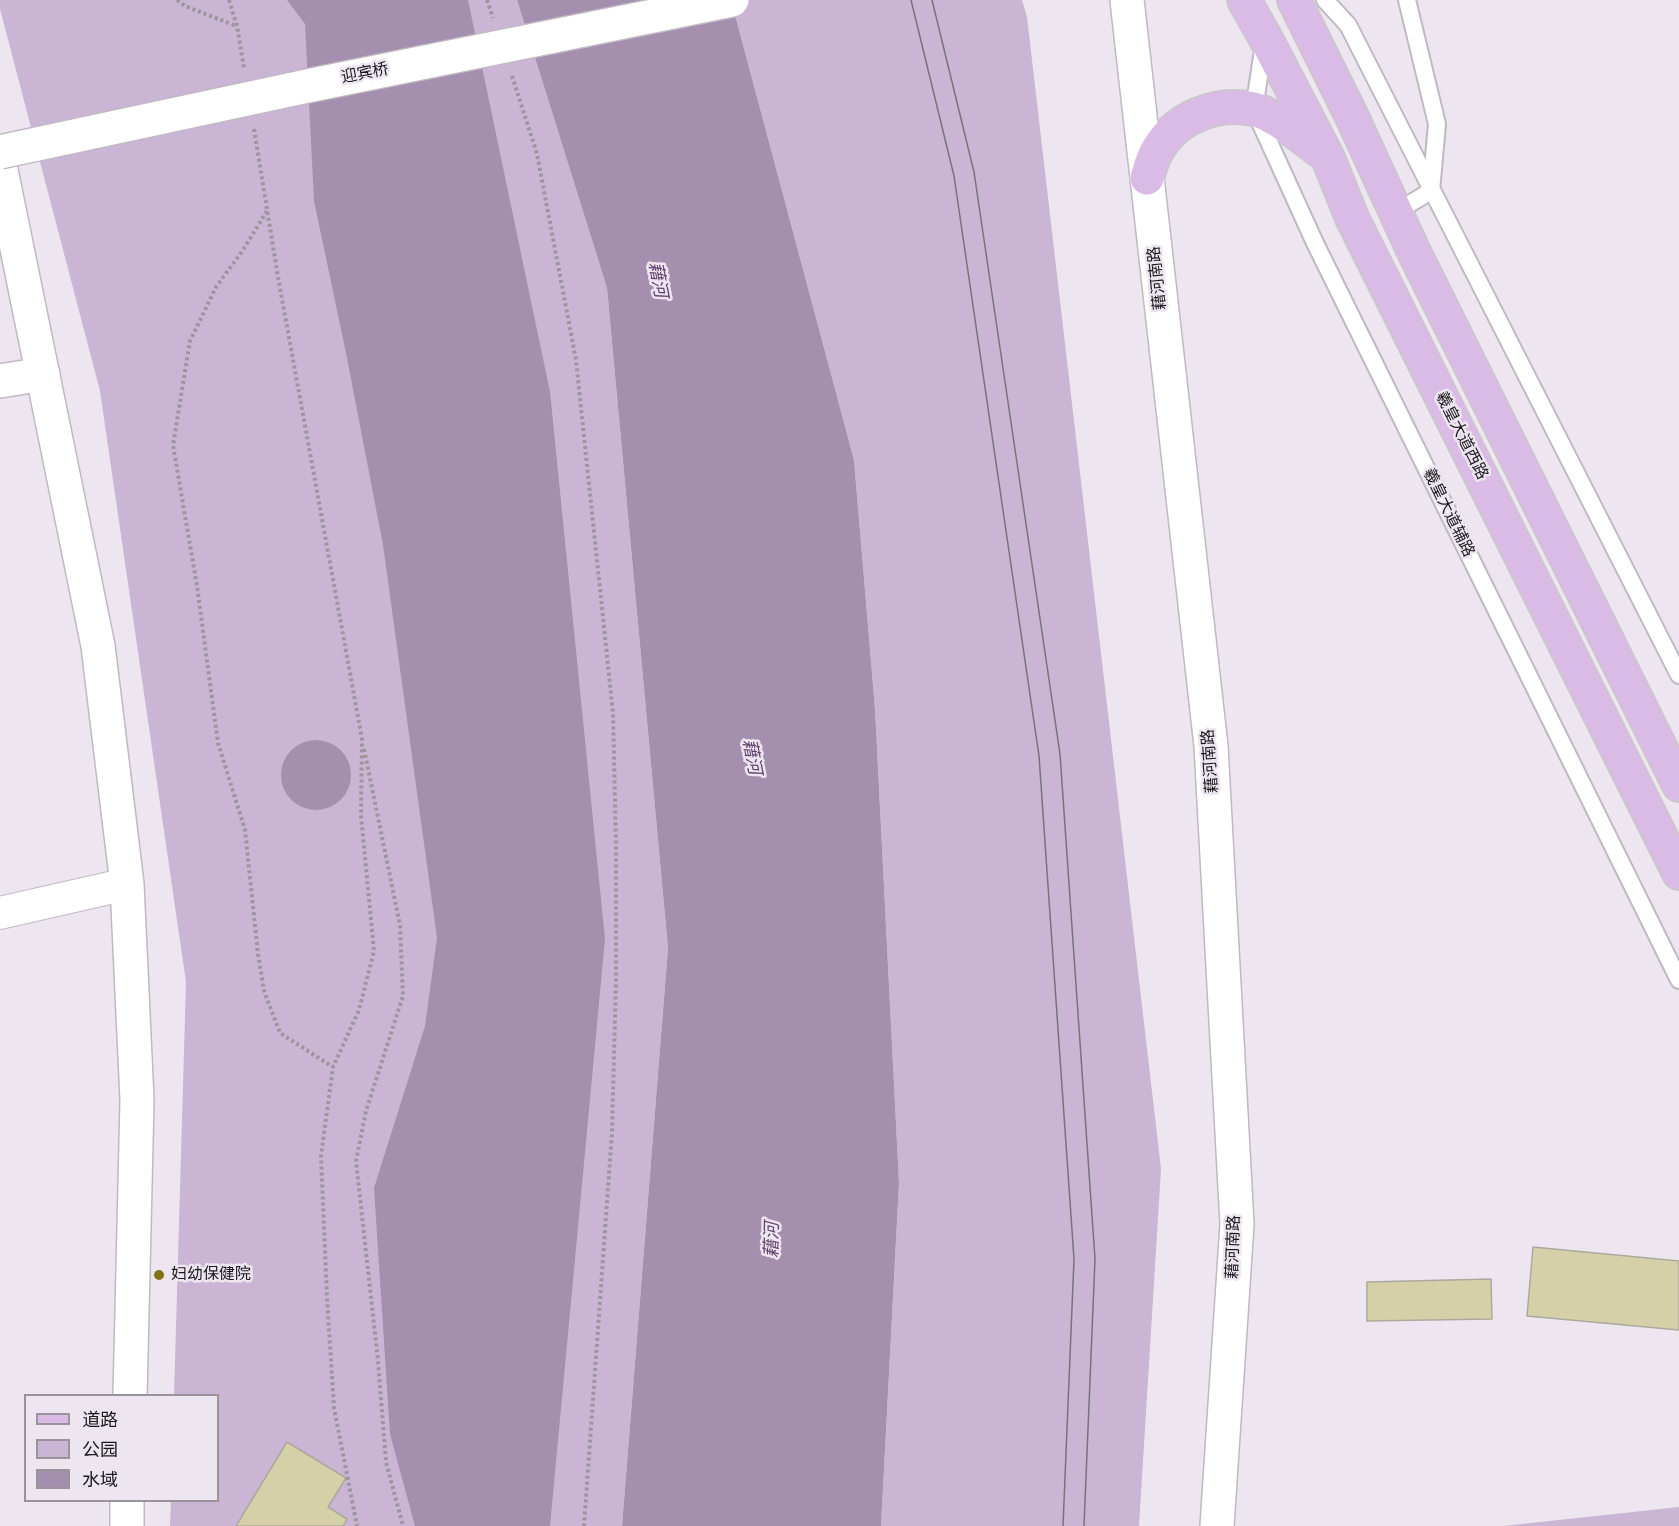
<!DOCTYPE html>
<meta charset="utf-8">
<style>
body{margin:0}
#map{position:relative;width:1679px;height:1526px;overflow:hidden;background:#ede6f0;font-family:Poppins,"Noto Sans SC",sans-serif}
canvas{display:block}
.legend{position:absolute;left:24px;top:1394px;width:195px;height:108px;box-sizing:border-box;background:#ede6f0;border:2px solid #99949b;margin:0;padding:8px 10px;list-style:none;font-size:18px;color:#1b191c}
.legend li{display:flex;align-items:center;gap:12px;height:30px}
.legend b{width:30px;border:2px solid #99949b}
</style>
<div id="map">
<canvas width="1679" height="1526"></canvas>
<ul class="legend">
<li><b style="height:8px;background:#dabbe6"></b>道路</li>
<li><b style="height:16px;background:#cbb5d4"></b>公园</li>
<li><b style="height:16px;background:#a58fae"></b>水域</li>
</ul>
</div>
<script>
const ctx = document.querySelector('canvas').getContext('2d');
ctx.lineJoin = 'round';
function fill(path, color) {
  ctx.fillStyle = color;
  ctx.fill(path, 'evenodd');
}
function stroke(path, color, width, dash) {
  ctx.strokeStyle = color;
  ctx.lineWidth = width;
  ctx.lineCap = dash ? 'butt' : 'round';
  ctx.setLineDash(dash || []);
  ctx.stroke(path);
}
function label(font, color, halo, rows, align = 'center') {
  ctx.font = font + ' Poppins,"Noto Sans SC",sans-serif';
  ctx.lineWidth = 5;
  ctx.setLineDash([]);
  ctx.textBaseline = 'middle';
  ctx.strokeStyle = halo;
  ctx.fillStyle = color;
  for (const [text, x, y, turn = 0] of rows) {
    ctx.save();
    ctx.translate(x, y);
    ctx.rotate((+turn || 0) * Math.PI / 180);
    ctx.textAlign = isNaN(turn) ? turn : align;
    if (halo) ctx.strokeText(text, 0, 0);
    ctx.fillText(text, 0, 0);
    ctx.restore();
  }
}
fill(new Path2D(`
 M0,0h517l90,288 61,660 -46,578h-452l1,-25 47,-1v-104l-44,-1 12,-413 -86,-591 -100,-382z
 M731,0h291l5,17 134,1152 -22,357h-258l18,-343 -24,-474 -21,-249z
 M1679,1507v19h-176z`), '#cbb5d4');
fill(new Path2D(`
 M287,0h181l82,392 55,547 -55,587h-135l-25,-92 -16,-246 51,-162 12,-88 -54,-393 -37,-192 -32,-152 -9,-177z
 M517,0h214l123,460 21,249 24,474 -18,343h-259l46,-578 -61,-660z
 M281 775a35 35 0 1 1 70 0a35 35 0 1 1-70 0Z`), '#a58fae');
const building = new Path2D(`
 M1533,1247l146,14v69l-152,-14z
 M1491,1279l1,40 -125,2v-39z
 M287,1442l59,36 -18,29 19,12 -4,7h-107z`);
fill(building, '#d6d0a9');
stroke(building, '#aba99d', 1.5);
const service = new Path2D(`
 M1325,0l23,25 331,650
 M1264,44l-10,65 61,134 364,737
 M1396,212l35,-21 6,-67 -30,-124`);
const minor = new Path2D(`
 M0,913l127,-29`);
const secondary = new Path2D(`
 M1127,0l84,746 26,478 -20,302
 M0,165l98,481 29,238 10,216 -7,296
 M0,381l43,-7
 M127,1526v-26`);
const primary = new Path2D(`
 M1244,0l21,37 63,121 24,60 327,655
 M1294,0l58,117 62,135 265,533
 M1147,178c3,-9 5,-19 10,-27 18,-33 59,-50 96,-42 22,5 49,29 67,42`);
stroke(service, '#c0b8c3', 20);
stroke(minor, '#c0b8c3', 34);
stroke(secondary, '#c0b8c3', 36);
stroke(primary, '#c8c8c9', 36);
stroke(new Path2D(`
 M177,0l8,6 51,20
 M229,0l8,26 7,42
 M487,0l6,18
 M512,76l25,78 39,206 37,353 3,133v133l-4,153 -28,394
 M254,129l24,148 84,462 -1,76 13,136 -15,59 -26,57 -12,89 6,141 7,111 23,118
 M267,211l-24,39 -27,37 -26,54 -17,104 24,141 21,157 27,87 13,124 6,37 16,42 53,34
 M364,749l36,176 3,71 -37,115 -10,50 22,200 8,101 17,64`), '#9b969d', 4, [3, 3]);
stroke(service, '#fff', 16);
stroke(minor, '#fff', 32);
stroke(secondary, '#fff', 33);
stroke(primary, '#dabbe6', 33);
stroke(new Path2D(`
 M911,0l43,176 85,580 35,503 -11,267
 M932,0l42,172 86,582 35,505 -11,267`), '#777379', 1.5);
const secondaryBridge = new Path2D(`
 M0,152l312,-67 420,-85`);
stroke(secondaryBridge, '#c0b8c3', 36, []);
stroke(secondaryBridge, '#fff', 33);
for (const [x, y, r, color] of [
 [159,1275,6,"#817213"]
]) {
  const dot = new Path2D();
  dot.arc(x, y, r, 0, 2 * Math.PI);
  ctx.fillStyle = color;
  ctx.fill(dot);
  stroke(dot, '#ede6f0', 2);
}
label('16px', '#1b191c', '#ede6f0', [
 ["迎宾桥",365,74,-11],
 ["藉河南路",1158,278,-96],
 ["羲皇大道西路",1461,436,63],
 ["羲皇大道辅路",1448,513,64],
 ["藉河南路",1211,761,-94],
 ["藉河南路",1234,1247,-88]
]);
label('16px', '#1b191c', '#ede6f0', [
 ["妇幼保健院",171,1275]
], 'left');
label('italic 18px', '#63426f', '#ede6f0', [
 ["藉河",657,280,79],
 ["藉河",751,757,79],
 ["藉河",773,1240,-89]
]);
</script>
